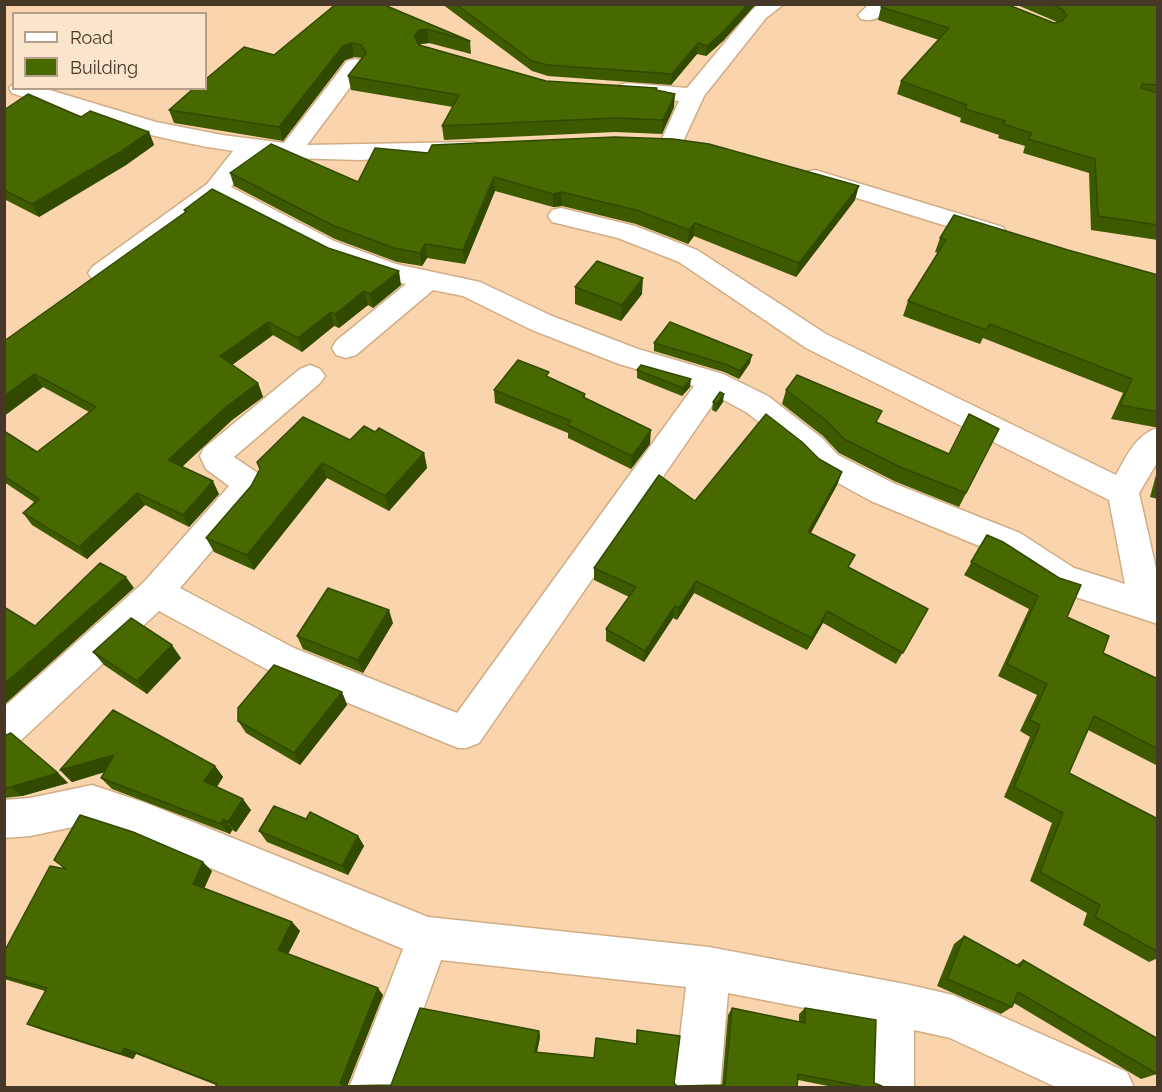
<!DOCTYPE html>
<style>
body{margin:0}
#map{position:relative;width:1162px;height:1092px;overflow:hidden;background:#f9d4ac;font-family:Raleway,sans-serif}
canvas{display:block}
.frame{position:absolute;inset:0;border:6px solid #463727;pointer-events:none}
.legend{position:absolute;left:12px;top:12px;width:195px;height:78px;box-sizing:border-box;background:#fbe4cc;border:2px solid #b39f8a;margin:0;padding:8px 10px;list-style:none;font-size:18px;color:#463727}
.legend li{display:flex;align-items:center;gap:12px;height:30px}
.legend b{width:30px;border:2px solid #b39f8a}
</style>
<div id="map">
<canvas width="1162" height="1092"></canvas>
<div class="frame"></div>
<ul class="legend">
<li><b style="height:8px;background:#fff"></b>Road</li>
<li><b style="height:16px;background:#476900"></b>Building</li>
</ul>
</div>
<script>
const ctx = document.querySelector('canvas').getContext('2d');
ctx.lineJoin = 'round';
function stroke(path, color, width, dash) {
  ctx.strokeStyle = color;
  ctx.lineWidth = width;
  ctx.lineCap = dash ? 'butt' : 'round';
  ctx.setLineDash(dash || []);
  ctx.stroke(path);
}
function fill(path, color) {
  ctx.fillStyle = color;
  ctx.fill(path, 'evenodd');
}
const minor = new Path2D(`
 M759,4h25l-18,14 -62,78 -24,52 -8,2 -8,-2 -4,-5 19,-42 -52,-4 -8,-2 -3,-5 3,-5 8,-2 60,5 65,-78z
 M869,4h24c-8,11 -19,19 -32,15l-3,-4z
 M355,59l8,2 3,5 -59,79 166,-3 8,2 4,5 -4,5 -122,6 -69,-2 -35,-3 -24,32 103,54 62,23 84,18 72,34 86,33 85,25 45,22 54,42 16,17 55,28 127,50 54,35 51,16 -16,-84 -303,-152 -127,-86 -61,-24 -66,-16 -4,-6 4,-6 9,-2 74,18 62,24 129,84 290,141c10,-18 20,-41 42,-47v33l-19,32 19,84v47l-107,-35 -55,-36 -125,-52 -55,-30 -16,-17 -54,-42 -28,-15 -239,346 -13,5h-8l-190,-78 -109,-59 -142,133 -13,5v-42l140,-125 85,-96 -23,-17 -6,-13 4,-8 96,-79 10,-4 10,4 5,7 -5,7 -86,74 25,17 5,9 -9,17 -75,88 114,60 163,65 237,-327 -75,-22 -87,-34 -69,-34 -30,-6 -77,65 -10,3 -10,-3 -4,-7 4,-7 70,-57c-68,-14 -128,-52 -189,-84l-107,79 -9,3 -9,-3 -4,-6 4,-6 115,-83 26,-33c-76,-11 -149,-33 -221,-58l-3,-5 5,-5v5h29l113,34 66,13 62,8 63,-82z
 M815,170l188,57 4,6 -4,6 -9,2 -188,-59 -3,-5 3,-5z
 M92,785l54,18 282,114 281,30 201,38 43,10 174,77 7,16h-76l-108,-50 -36,-8v58h-46l3,-67 -143,-28 -8,95h-46l12,-101 -245,-27 -46,128h-46l54,-139 -259,-109 -52,-17 -62,13 -26,2v-38l26,-2z`);
stroke(minor, '#d1ad86', 3);
fill(minor, '#fff');
fill(new Path2D(`
 M336,4l134,37 1,13 -42,-11 -8,1 -1,1 126,36 111,7v2l17,17 -12,27 -47,-2 -171,8 -2,-14 11,-19 -102,-17 -3,-14 14,-18 -8,-1 -9,3 -62,81 -109,-18 -5,-13 105,-55z
 M442,4h314l-33,37 -17,15 -9,-2 -26,31 -123,-9 -16,-5z
 M1015,4h143v236l-67,-10 -2,-57 -66,-20 2,-7 -27,-8 1,-3 -39,-13 1,-4 -64,-24 4,-13 38,-41 -61,-20 3,-13 173,16 3,-1z
 M4,110l77,7 68,15 5,13 -28,20 -87,52 -35,-18z
 M375,148l480,52 -59,77 -102,-41 -6,8 -52,-20 -74,-18 -9,1 -58,-16 -30,73 -38,-6 -5,8 -25,-4 -62,-23 -101,-53 -4,-13 128,9z
 M184,210l217,75 -28,23 -5,-3 -29,23 -5,-2 -32,26 -29,-17 -41,30 26,18 5,14 -31,23 -50,47 37,27 -30,33 -44,-22 -58,54 -55,-34 -9,-12 11,-11 -30,-20v-51l33,21 52,-40 -46,-25 -39,29v-76l3,-1 178,-126z
 M940,238l128,12 90,25v152h-4l-43,-8 12,-26 -140,-55 -3,6 -77,-28 5,-15 30,-48 -3,-1z
 M575,287l67,7 -21,27 -46,-17z
 M654,343l96,20 -11,16 -15,-7 -70,-21z
 M637,370l53,17 -8,9 -45,-18z
 M550,378l35,16v4l65,46 -19,25 -63,-31v-5l-73,-30 -1,-13z
 M786,390l92,33 71,31 50,-25 -40,78 -65,-26 -55,-28 -16,-17 -41,-32z
 M713,402h10l-7,10 -4,-2z
 M350,440l74,13 3,15 -38,43 -62,-33 -73,92 -40,-18 -8,-14 45,-52z
 M819,459l23,13 -5,13 -26,48 39,35 78,41 -32,55 -73,-41 -16,27 -113,-57 -17,27 -4,-2 -29,44 -38,-21v-12l23,-32 -35,-17v-12l101,-67z
 M1158,473v26l-8,-2 6,-22z
 M987,535l116,118 55,26v87l-70,-36 -19,43 89,46v139l-9,4 -66,-37 4,-12 -57,-32 22,-58 -48,-26 26,-60 -10,-6 17,-36 -39,-19 31,-67 -65,-34z
 M393,623l-30,50 -60,-24 -6,-13z
 M93,652l88,6 -34,36 -43,-29z
 M342,692l5,13 -47,60 -54,-32 -8,-12z
 M4,736l54,37 10,10 -46,13 -18,2z
 M215,766l8,11 -6,10 34,23 -15,22 -4,-2 -2,4 -118,-45 -11,-11 3,-6 -32,10 -12,-12z
 M306,819l52,17 6,10 -16,29 -81,-33 -8,-11z
 M65,869l147,2 -8,18 88,33 8,9 -12,23 95,41 -36,91 44,-1 148,-54 1,6 -3,15 57,6 42,-15 1,-13 40,56 45,-1 6,-70 4,-7 67,14v-8l6,-6 69,75 8,5h-44l-40,-8 -1,8h-582l1,-3 -80,-31 -3,5 -91,-29 -15,-6 18,-33 -41,-12v-27z
 M964,936l52,29 7,-5 134,114 -16,5 -127,-76 -2,4 -11,7 -64,-28 17,-42z`), '#3d5a00');
fill(new Path2D(`
 M748,4h8l-33,37 -17,15 1,-10z
 M427,29l2,14 -8,1 -5,6 -2,-14 5,-6z
 M352,43l2,14 -9,3 -62,81 -4,-14 64,-81z
 M698,43l-1,11 -26,31 1,-11z
 M675,94l-1,13 -12,27 1,-14z
 M149,132l5,13 -28,20 -87,52 -7,-13z
 M494,177l1,14 -30,73 -2,-14z
 M859,186l-4,14 -59,77 3,-14z
 M561,192l1,14 -9,1v-13z
 M695,223l-1,13 -6,8 1,-14z
 M425,244l2,14 -5,8 -2,-13z
 M399,271l2,14 -28,23 -3,-14z
 M643,278l-1,16 -21,27 1,-16z
 M364,291l4,14 -29,23 -4,-14z
 M331,312l3,14 -32,26 -4,-14z
 M268,322l5,13 -48,35 -5,-14z
 M752,355l-2,8 -11,16 1,-8z
 M34,374l9,13 -39,29v-20z
 M691,379l-1,8 -8,9 1,-8z
 M258,383l5,14 -31,23 -57,53 -7,-13 58,-53z
 M724,394l-1,8 -7,10 1,-8z
 M651,430l-1,14 -19,25 1,-13z
 M424,453l3,15 -38,43 -4,-15z
 M322,463l5,15 -73,92 -7,-15z
 M842,472l-5,13 -33,60 4,-13z
 M213,481l6,13 -30,33 -6,-12z
 M137,493l8,12 -58,54 -8,-12z
 M126,577l8,11 -130,117v-21z
 M696,581l-2,12 -17,27 2,-12z
 M675,606l-2,12 -29,44 1,-11z
 M389,610l4,13 -30,50 -5,-13z
 M827,611l-4,12 -16,27 5,-12z
 M172,645l9,13 -34,36 -10,-13z
 M342,692l5,13 -47,60 -6,-12z
 M114,755l11,11 -53,16 -12,-12z
 M215,766l8,11 -10,15 -9,-11z
 M58,773l10,10 -46,13 -12,-9z
 M243,799l8,11 -15,22 -8,-10z
 M223,819l9,11 -2,4 -9,-10z
 M358,836l6,10 -16,29 -6,-9z
 M203,862l9,9 -10,22 -9,-9z
 M292,922l8,9 -14,27 -8,-8z
 M378,988l5,7 -36,92 -4,-1 -3,-3z
 M539,1031l1,6 -4,20 -1,-5z
 M124,1048l12,6 -3,5 -12,-5z`), '#324a00');
const building = new Path2D(`
 M336,4h46l88,37 -43,-12 -8,1 -5,6 5,9 127,36 111,7 -1,2 19,4 -12,26 -47,-2 -174,8 17,-31 -111,-19 18,-23 -5,-8 -9,-2 -9,3 -64,81 -110,-17 25,-22h12v-9l38,-32 30,8z
 M456,4h292l-24,27 -17,15 -9,-3 -26,31 -124,-9 -16,-4z
 M884,4h122l48,19 8,-2 5,-5 -5,-7 -10,-5h106v81l-16,-1 -1,4 17,5v132l-60,-9 -3,-57 -67,-20 4,-6 -29,-9 2,-3 -40,-12 2,-4 -66,-24 48,-53 -68,-21z
 M28,94l53,23 9,-6 59,21 -29,20 -88,52 -28,-14v-80z
 M615,137l58,2 36,5 150,42 -60,77 -104,-40 -6,7 -53,-20 -75,-18 -8,2 -59,-17 -31,73 -38,-6 -5,9 -26,-5 -62,-23 -102,-52 41,-29 87,38 17,-34 53,5 4,-8z
 M212,189l116,59 71,23 -29,23 -6,-3 -29,23 -4,-2 -33,26 -30,-16 -48,34 38,27 -32,24 -58,53 45,21 -30,34 -46,-22 -58,54 -56,-34 16,-14 -35,-23v-45l33,21 59,-45 -62,-33 -30,22v-56l3,-1 180,-128 -3,-1z
 M954,215l114,35 90,25v137l-38,-7 12,-26 -142,-55 -4,6 -78,-29 38,-61 -6,-2z
 M597,261l46,17 -21,27 -47,-18z
 M670,322l82,33 -12,16 -15,-7 -71,-21z
 M518,360l31,12 -3,4 39,18 -2,3 68,33 -19,26 -64,-31 3,-4 -77,-31z
 M641,365l50,14 -8,9 -46,-18z
 M797,375l85,36 -6,11 73,32 20,-40 30,15 -33,64 -66,-26 -56,-28 -16,-17 -42,-32z
 M720,392l4,2 -7,10 -4,-2z
 M766,414l36,28 17,17 23,13 -34,60 47,23 -7,12 80,42 -25,44 -76,-42 -15,27 -116,-57 -17,27 -4,-2 -30,45 -39,-22 30,-42 -42,-19 65,-93 36,26z
 M303,417l47,23 14,-14 11,6 4,-4 45,25 -39,43 -63,-33 -75,92 -41,-17 45,-52 9,-17 -3,-7z
 M987,535l16,7 56,36 22,7 -14,32 42,19 -6,17 55,26v70l-64,-33 -25,57 89,46v133l-63,-35 5,-12 -60,-33 23,-59 -49,-26 26,-62 -10,-5 17,-36 -40,-20 31,-68 -67,-34z
 M100,563l26,14 -122,107v-77l31,19z
 M328,588l61,22 -31,50 -61,-24z
 M131,618l41,27 -35,36 -44,-29z
 M274,665l68,27 -48,61 -56,-32v-13z
 M113,710l102,56 -11,15 39,18 -15,23 -5,-3 -2,5 -120,-46 13,-23 -54,15z
 M11,733l47,40 -48,14 -6,1v-52z
 M274,806l32,13 4,-7 48,24 -16,30 -83,-35z
 M80,815l53,17 70,30 -10,22 99,38 -14,28 100,38 -38,95 3,3 48,-1 29,-77 119,23 -4,21 59,6 2,-20 41,6v-14l43,6 -6,47 3,3 48,-1 7,-77 73,15v-15l71,12 -2,63 8,3v2h-12l-72,-14 -1,14h-582l2,-4 -93,-36 -3,6 -94,-30 20,-36 -43,-12v-24l46,-86 16,3 -12,-9z
 M964,936l56,31 3,-7 135,79v32l-1,3 -139,-82 -6,15 -65,-28z`);
fill(building, '#476900');
stroke(building, '#324a00', 1.5);
</script>
